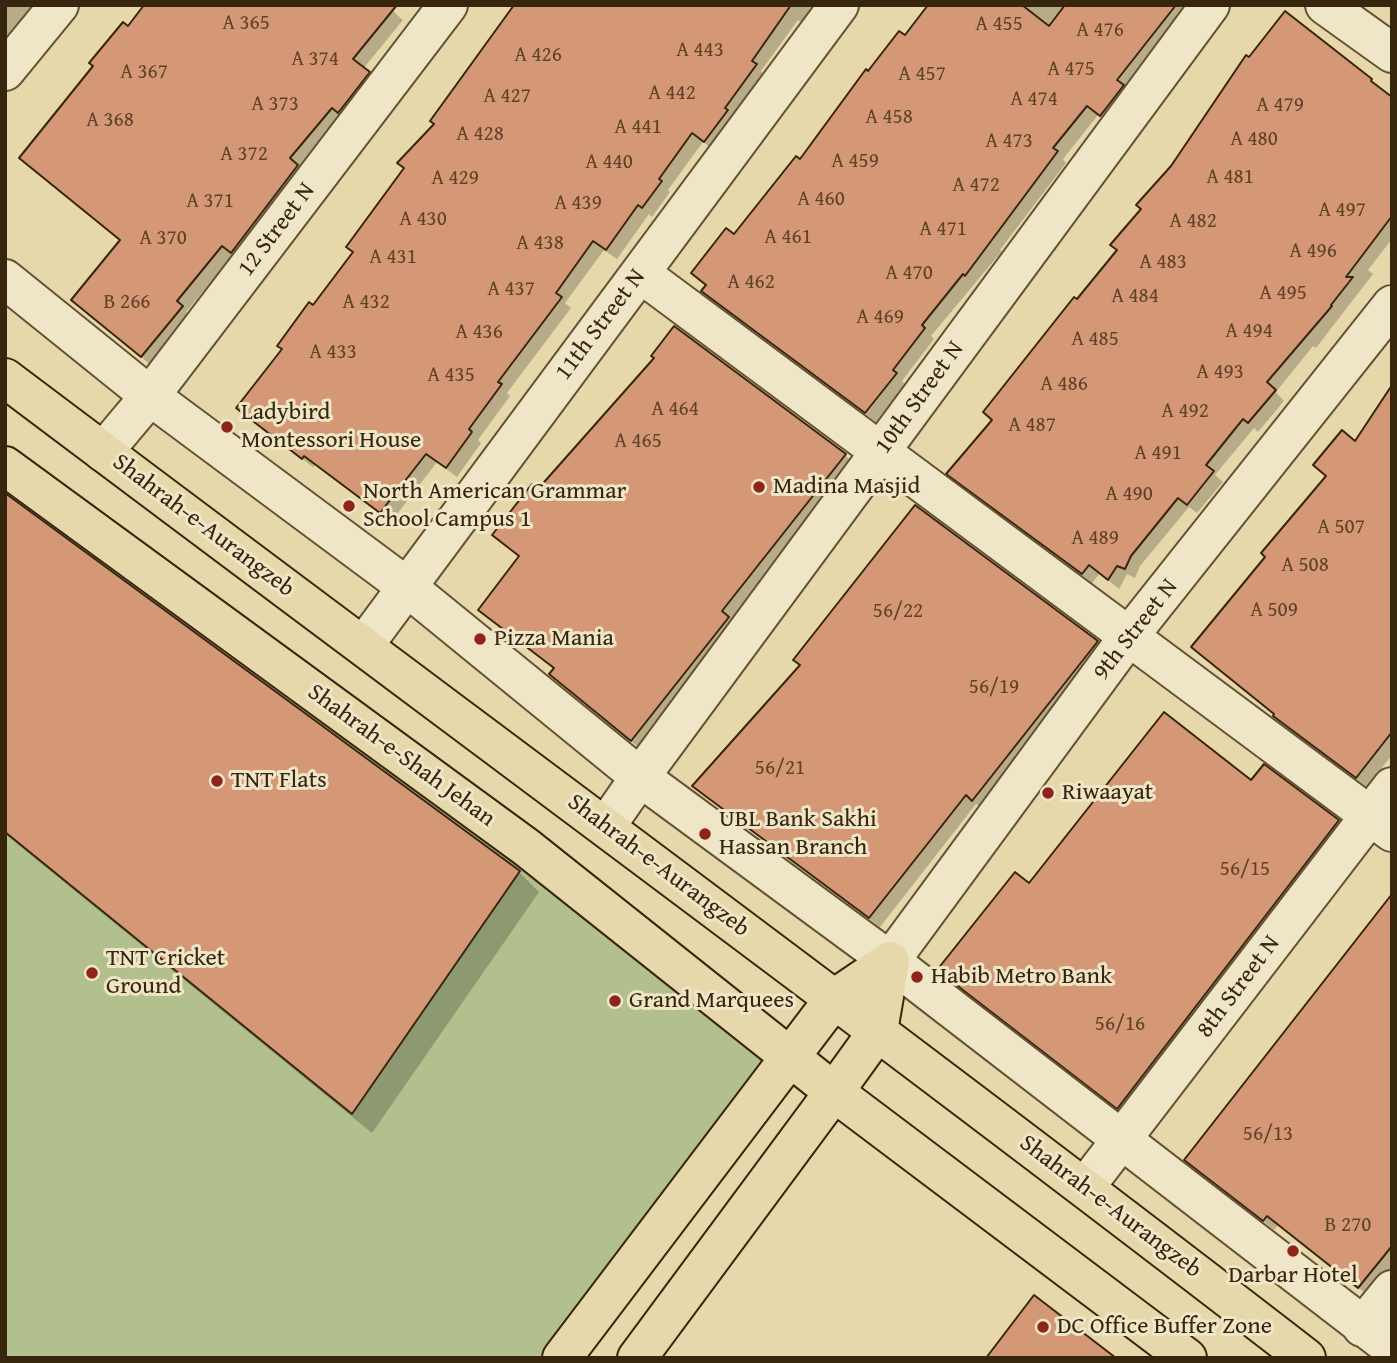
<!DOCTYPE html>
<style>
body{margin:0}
#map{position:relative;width:1397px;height:1363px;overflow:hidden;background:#e7d8ab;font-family:"Gentium Book Plus",serif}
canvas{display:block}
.frame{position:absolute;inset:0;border:7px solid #38250d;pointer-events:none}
</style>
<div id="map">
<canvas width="1397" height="1363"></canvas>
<div class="frame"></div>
</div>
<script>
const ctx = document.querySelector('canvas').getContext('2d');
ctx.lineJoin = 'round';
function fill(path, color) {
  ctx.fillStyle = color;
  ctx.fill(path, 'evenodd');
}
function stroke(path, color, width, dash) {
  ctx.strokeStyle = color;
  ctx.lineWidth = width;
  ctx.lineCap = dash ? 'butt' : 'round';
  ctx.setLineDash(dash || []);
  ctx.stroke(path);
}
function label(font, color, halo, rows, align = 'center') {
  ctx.font = font + ' "Gentium Book Plus",serif';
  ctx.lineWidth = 6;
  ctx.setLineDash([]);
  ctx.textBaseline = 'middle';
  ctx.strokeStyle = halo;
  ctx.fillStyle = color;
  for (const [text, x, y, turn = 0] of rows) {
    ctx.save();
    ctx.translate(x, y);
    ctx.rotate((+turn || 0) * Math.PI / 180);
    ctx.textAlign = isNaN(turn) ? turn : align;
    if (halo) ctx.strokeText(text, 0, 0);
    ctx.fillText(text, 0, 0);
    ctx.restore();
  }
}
fill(new Path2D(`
 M5,456l785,597 -226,305h-559z`), '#b1c08c');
fill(new Path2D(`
 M5,5h39l-39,44z
 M386,5l17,15 -40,49 15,14 -136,179 -9,-7 -47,57 6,5 -40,49 -79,-66 49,-59 6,-213z
 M515,5h299l-13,18 -3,-3 -37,51 4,5 -50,75 -12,-9 -35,48 2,2 -18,25 -3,-3 -32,45 -13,-9 -39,53 6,5 -64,85 3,3 -32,44 3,3 -24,34 -20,-15 -46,60 -76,-57 -2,2 -65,-50 65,-109 41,-55 81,-129z
 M931,5h269l-90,120 -12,-10 -35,44 3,4 -66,87 2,1 -71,85 3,3 -32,42 3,3 -29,38 -163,-121 -10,-10 4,-5 -14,-13 41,-37 66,-74 68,-89 37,-35z
 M1392,98v141l-24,31 5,4 -57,74 -3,-2 -37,46 8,9 -26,31 -4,-4 -39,47 8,7 -26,31 -8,-6 -49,59 -5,12 -8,-4 -8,15 -19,-16 -8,10 -133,-100 35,-62 83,-119z
 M1392,388v367l-25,32 -82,-61 -10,-11 -82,-68 162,-203z
 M845,455l10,10 -213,285 -81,-66 -10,-10 4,-5 -75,-59 40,-53 -26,-22 45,-43z
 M5,495l514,377 20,20 -167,241 -367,-299z
 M916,507l181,135 10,10 -124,157 -7,-5 -96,123 -175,-131 -10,-10 107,-120z
 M1251,783l87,38 10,10 -220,286 -178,-137z
 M1392,897v371l-23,28 -91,-71 -4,5 -87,-70z`), '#0003');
const building = new Path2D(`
 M144,5h253l-44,54 17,13 -32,41 -6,-5 -42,50 8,7 -67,88 -9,-7 -45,55 6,5 -42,51 -70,-57 49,-60 -101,-82 74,-92 -4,-3 34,-41 5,4z
 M514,5h277l-39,56 5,3 -32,44 3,2 -24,32 -12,-9 -33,46 3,2 -20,27 -4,-3 -32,45 -13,-9 -37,52 6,4 -64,85 4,2 -33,45 3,3 -26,36 -20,-14 -46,59 -76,-57 -2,3 -66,-51 46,-59 -5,-3 32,-44 4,3 40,-53 -7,-5 58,-79 -7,-5 37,-39 -4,-3z
 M928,5h94l27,21 16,-21h111l-59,75 7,5 -24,31 -13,-10 -34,42 5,3 -93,125 -2,-2 -41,51 3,3 -32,42 4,3 -32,40 -164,-122 5,-6 -15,-12 35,-45 8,6 62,-78 4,3 66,-90 2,2 31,-40 6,4z
 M1285,11l87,68 -1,2 21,16v119l-46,61h7l-22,28 1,1 -65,76 9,8 -28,33 -5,-4 -37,46 8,6 -27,34 -9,-7 -47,58 -6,13 -8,-3 -9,14 -19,-15 -7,9 -136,-100 46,-54 -9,-8 91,-115 3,2 40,-49 -7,-5 31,-36 -5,-4 35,-39 75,-111 3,2z
 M674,326l172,128 -124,157 7,6 -98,124 -82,-67 5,-6 -76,-58 41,-54 -27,-21 40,-51 6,5 116,-131 -3,-2z
 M1392,385v347l-36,46 -83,-62 1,-2 -83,-67 74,-90 -4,-4 65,-77 -13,-11 29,-35 13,11z
 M5,493l515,378 -168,243 -347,-282z
 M915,505l183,136 -126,160 -6,-6 -97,123 -177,-132 108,-121 -7,-5z
 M1164,712l87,68 13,-16 75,56 -222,289 -180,-139 78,-98 14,11z
 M1392,894v352l-34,42 -91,-72 -4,5 -79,-61z
 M1034,1295l82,63h-130z`);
fill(building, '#d59876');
stroke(building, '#38250d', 2);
const minor = new Path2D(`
 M1325,5l67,48
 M5,71l54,-66
 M640,273l752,559
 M5,279l145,117 257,191 233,190 250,184 502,387
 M103,452l47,-56 298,-391
 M364,645l475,-640
 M606,826l34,-49 570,-772
 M890,961l239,-325 263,-331
 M1085,1187l307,-400
 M1362,1327l30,-37`);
const major = new Path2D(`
 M5,378c434,327 871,648 1301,980
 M5,466l521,381 308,245 353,266
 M562,1358l272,-359 56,-38
 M637,1358l197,-266 44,-61 12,-70`);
stroke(minor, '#645234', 42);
stroke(major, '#38250d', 42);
stroke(minor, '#efe6c8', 38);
stroke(major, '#e7d8ab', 38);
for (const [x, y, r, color] of [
 [227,427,7,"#8f2418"],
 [759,487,7,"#8f2418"],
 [349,506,7,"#8f2418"],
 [480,639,7,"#8f2418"],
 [217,781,7,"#8f2418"],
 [1048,793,7,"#8f2418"],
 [705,834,7,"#8f2418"],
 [92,973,7,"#8f2418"],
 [917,977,7,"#8f2418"],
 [615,1001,7,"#8f2418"],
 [1293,1251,7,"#8f2418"],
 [1043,1327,7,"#8f2418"]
]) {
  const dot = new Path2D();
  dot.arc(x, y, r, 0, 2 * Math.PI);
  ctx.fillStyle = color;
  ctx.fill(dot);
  stroke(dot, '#efe6c8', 2.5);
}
label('21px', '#5f4227', null, [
 ["A 365",246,24],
 ["A 455",999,25],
 ["A 476",1100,31],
 ["A 443",700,51],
 ["A 426",538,56],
 ["A 374",315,60],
 ["A 475",1071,70],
 ["A 367",144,73],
 ["A 457",922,75],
 ["A 442",672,94],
 ["A 427",507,97],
 ["A 474",1034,100],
 ["A 373",275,105],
 ["A 479",1280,106],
 ["A 458",889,118],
 ["A 368",110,121],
 ["A 441",638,128],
 ["A 428",480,135],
 ["A 480",1254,140],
 ["A 473",1009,142],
 ["A 372",244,155],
 ["A 459",855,162],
 ["A 440",609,163],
 ["A 481",1230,178],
 ["A 429",455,179],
 ["A 472",976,186],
 ["A 460",821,200],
 ["A 371",210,202],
 ["A 439",578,204],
 ["A 497",1342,211],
 ["A 430",423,220],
 ["A 482",1193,222],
 ["A 471",943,230],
 ["A 461",788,238],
 ["A 370",163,239],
 ["A 438",540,244],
 ["A 496",1313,252],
 ["A 431",393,258],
 ["A 483",1163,263],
 ["A 470",909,274],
 ["A 462",751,283],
 ["A 437",511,290],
 ["A 495",1283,294],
 ["A 484",1135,297],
 ["B 266",127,303],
 ["A 432",366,303],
 ["A 469",880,318],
 ["A 494",1249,332],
 ["A 436",479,333],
 ["A 485",1095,340],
 ["A 433",333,353],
 ["A 493",1220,373],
 ["A 435",451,376],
 ["A 486",1064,385],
 ["A 464",675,410],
 ["A 492",1185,412],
 ["A 487",1032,426],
 ["A 465",638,442],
 ["A 491",1158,454],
 ["A 490",1129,495],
 ["A 507",1341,528],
 ["A 489",1095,539],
 ["A 508",1305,566],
 ["A 509",1274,611],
 ["56/22",898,612],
 ["56/19",994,688],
 ["56/21",780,769],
 ["56/15",1245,870],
 ["56/16",1120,1025],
 ["56/13",1268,1135],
 ["B 270",1348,1226]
]);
label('24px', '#38250d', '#efe6c8', [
 ["12 Street N",277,230,-53],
 ["11th Street N",601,325,-53],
 ["10th Street N",920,398,-54],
 ["Shahrah-e-Aurangzeb",203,526,37],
 ["9th Street N",1136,630,-52],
 ["Shahrah-e-Shah Jehan",401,756,36],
 ["Shahrah-e-Aurangzeb",658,866,37],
 ["8th Street N",1239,987,-53],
 ["Shahrah-e-Aurangzeb",1110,1207,37]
]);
label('24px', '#38250d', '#efe6c8', [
 ["Ladybird",241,413],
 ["Montessori House",241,441],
 ["Madina Masjid",773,487],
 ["North American Grammar",363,492],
 ["School Campus 1",363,520],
 ["Pizza Mania",494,639],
 ["TNT Flats",231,781],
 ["Riwaayat",1062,793],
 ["UBL Bank Sakhi",719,820],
 ["Hassan Branch",719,848],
 ["TNT Cricket",106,959],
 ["Ground",106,987],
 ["Habib Metro Bank",931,977],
 ["Grand Marquees",629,1001],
 ["Darbar Hotel",1293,1276,"center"],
 ["DC Office Buffer Zone",1057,1327]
], 'left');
</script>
